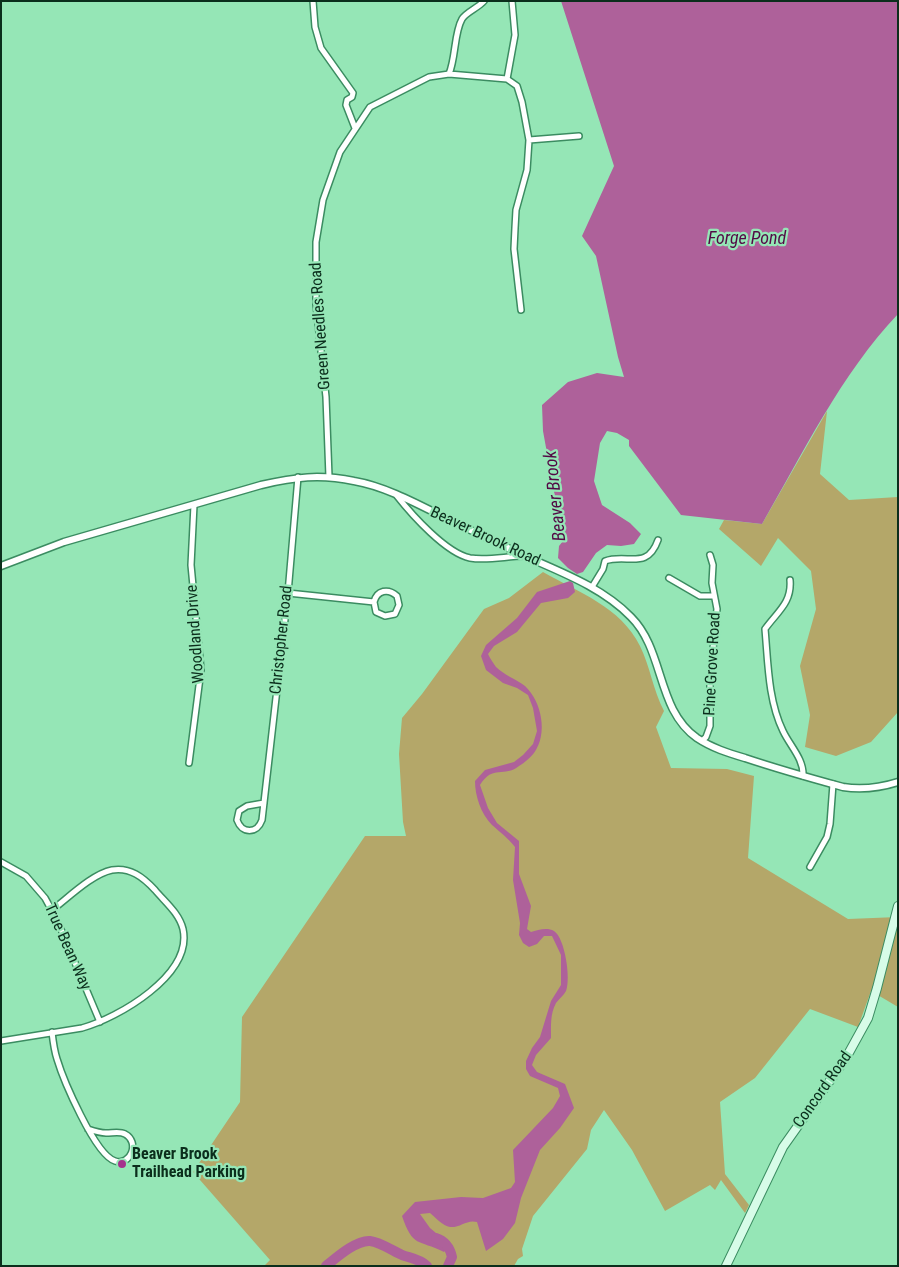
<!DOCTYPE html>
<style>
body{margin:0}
#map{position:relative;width:899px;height:1267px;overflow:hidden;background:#95e6b6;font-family:"Roboto Condensed",sans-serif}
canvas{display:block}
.frame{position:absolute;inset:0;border:2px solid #0b2e1c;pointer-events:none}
</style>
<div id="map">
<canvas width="899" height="1267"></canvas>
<div class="frame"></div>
</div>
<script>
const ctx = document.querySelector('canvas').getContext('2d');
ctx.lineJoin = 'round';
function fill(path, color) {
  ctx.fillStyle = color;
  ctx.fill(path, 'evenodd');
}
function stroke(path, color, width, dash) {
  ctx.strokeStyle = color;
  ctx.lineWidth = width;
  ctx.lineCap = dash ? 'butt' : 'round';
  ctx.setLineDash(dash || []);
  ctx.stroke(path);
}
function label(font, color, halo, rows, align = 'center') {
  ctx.font = font + ' "Roboto Condensed",sans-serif';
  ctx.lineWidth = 4.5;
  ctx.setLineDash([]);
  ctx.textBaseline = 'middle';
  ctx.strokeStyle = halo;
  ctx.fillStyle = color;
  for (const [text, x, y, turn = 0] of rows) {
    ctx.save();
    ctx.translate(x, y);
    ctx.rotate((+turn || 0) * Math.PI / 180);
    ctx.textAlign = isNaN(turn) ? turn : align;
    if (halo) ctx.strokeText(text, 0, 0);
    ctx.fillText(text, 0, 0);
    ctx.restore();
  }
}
fill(new Path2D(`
 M827,411l-7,63 29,26 49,-3v215l-27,30 -35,14 -31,-9 5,-32 -10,-49 16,-57 -5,-38 -33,-33 -17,28 -42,-37 5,-9 38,4z
 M543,572c35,20 78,35 97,74 10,20 13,44 24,65l-8,16 15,41 56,1 27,7 -6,82 100,61 50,-2v90l-27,-16 -13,36 -48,-18 -55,69 -35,24 5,72 24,31 -4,8 -24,-33 -6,10 -5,-5 -45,26 -33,-61 -28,-40 -13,20 -4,19 -54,67 -11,33 1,7 -5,3 -4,7h-250l6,-6 -77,-88 47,-70 2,-85 123,-181h41l-3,-14 -4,-68 3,-36 20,-24 62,-85 25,-11z`), '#b4a769');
fill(new Path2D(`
 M561,1h337v313c-57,60 -95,139 -136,210l-81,-9 -52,-69v-6l-12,-7 -10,-2 -7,12 -6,38 8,24 28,18 11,11 -7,10 -13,2 -14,-1 -11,8 -13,19 -6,2 -9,-6 -10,-10 1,-12 4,-5 -20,-110 -1,-26 26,-23 29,-9 27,4 -6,-20 -22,-101 -14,-20 32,-70z
 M570,581l3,2 2,9 -7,6 -27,5 -24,29 -23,14 -6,8c2,4 5,9 8,13 8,8 20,12 29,19 17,16 23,48 9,67 -4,5 -10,10 -15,13 -15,12 -26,-2 -39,19l8,23 9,15 22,18v33l12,32 -4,23 4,3c7,-2 16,-5 23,-1 11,7 17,48 12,60 -2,4 -7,8 -10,12 -6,11 -5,23 -5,35l-15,17 -4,10 5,7 28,12 9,24 -14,20 -20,22 -19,48 -6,25 -12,16 -17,12 -9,-29c-10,-3 -17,6 -27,5 -7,-1 -15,-10 -20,-14l-10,1 10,14 18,15 -4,9c-26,-13 -31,-4 -42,-36l13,-14 46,-5 22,1 28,-10 4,-6 -2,-32 40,-42 7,-12 -2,-8 -28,-12 -4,-7v-8l6,-13 8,-11 11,-36 10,-16v-30l-9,-19h-8l-7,8 -8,3 -6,-4 -4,-8 1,-12 -7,-43 2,-33c-7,-9 -15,-15 -23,-22 -11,-11 -17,-29 -17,-44l10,-11 29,-8 9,-7 10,-11 4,-13 -4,-23 -5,-13 -11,-7 -14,-5 -17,-13 -5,-14 5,-11 31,-27 20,-26z`), '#ae619a');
stroke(new Path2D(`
 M436,1238c9,3 14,10 16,19l-4,9
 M326,1266c10,-8 30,-26 44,-25 10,1 23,10 32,14 8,3 18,4 25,11`), '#ae619a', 10);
const minor = new Path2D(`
 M313,1l2,26 6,21 32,45 -1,4 -5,3 -1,5 9,23
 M449,74c7,-17 5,-41 13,-55 4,-7 16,-11 22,-18
 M507,79l8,-44 -3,-34
 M529,140l50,-4
 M329,477l-3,-80 -10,-93v-62l7,-42 17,-48 30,-45 59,-30 20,-3 58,5 10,7 5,16 7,38 -2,30 -11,40 -1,18 -1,21 7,61
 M397,496c15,19 49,57 73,62 18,3 37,-2 54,-2
 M669,578l31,18h14
 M790,580c2,23 -13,32 -25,49 3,33 3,71 18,102 7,15 21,28 20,45
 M592,587l11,-18 2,-8c22,-8 42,10 53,-21
 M288,593l86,9 2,10 9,4 10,-2 4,-9 -2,-9c-9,-8 -20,-6 -23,6
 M702,741l4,-4 4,-11v-47l7,-70 -5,-26 1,-18 -3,-10
 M189,763l12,-93 -10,-105 3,-60
 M264,803l-17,3 -8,5 -2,9c5,14 20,14 25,0l26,-227 10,-116
 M1,862l25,14 19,22 12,22 43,102
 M810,867l17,-30 3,-13 3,-40
 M52,1032c1,9 2,18 5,27 6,20 38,96 58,102 16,5 25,-19 10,-27 -5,-3 -12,-1 -19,-1 -6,0 -12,-2 -18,-4
 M1,1041l81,-13c36,-10 111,-53 101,-99 -4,-16 -18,-27 -28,-39 -12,-13 -25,-23 -43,-20 -20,4 -44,28 -60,40`);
const tertiary = new Path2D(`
 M1,566l63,-24 197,-57c34,-8 59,-11 93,-4 36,6 76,30 108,45 22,10 43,21 65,31 36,16 76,31 104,60 34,34 25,92 66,121 15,10 31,15 48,20 33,11 65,20 98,29 20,3 36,1 55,-5`);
const secondary = new Path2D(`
 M726,1266l57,-119 63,-89 22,-40 9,-30 21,-82`);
stroke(minor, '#3b8c61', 8);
stroke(tertiary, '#3b8c61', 9);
stroke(secondary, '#3b8c61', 10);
stroke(minor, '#fff', 5);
stroke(tertiary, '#fff', 6);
stroke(secondary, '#d7fce8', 8);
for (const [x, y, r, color] of [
 [122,1164,5,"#a5328d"]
]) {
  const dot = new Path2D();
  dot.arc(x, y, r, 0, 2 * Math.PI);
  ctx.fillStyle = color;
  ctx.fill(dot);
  stroke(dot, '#95e6b6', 2);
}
label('16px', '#0b2e1c', '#95e6b6', [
 ["Green Needles Road",321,326,-94],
 ["Beaver Brook Road",485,537,25],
 ["Woodland Drive",196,634,-94],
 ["Christopher Road",282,640,-84],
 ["Pine Grove Road",713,664,-87],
 ["True Bean Way",67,947,66],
 ["Concord Road",823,1090,-55]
]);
label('bold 16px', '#0b2e1c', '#95e6b6', [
 ["Beaver Brook",132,1155],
 ["Trailhead Parking",132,1173]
], 'left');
label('italic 18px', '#520945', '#95e6b6', [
 ["Forge Pond",747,239],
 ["Beaver Brook",556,496,-96]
]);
</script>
